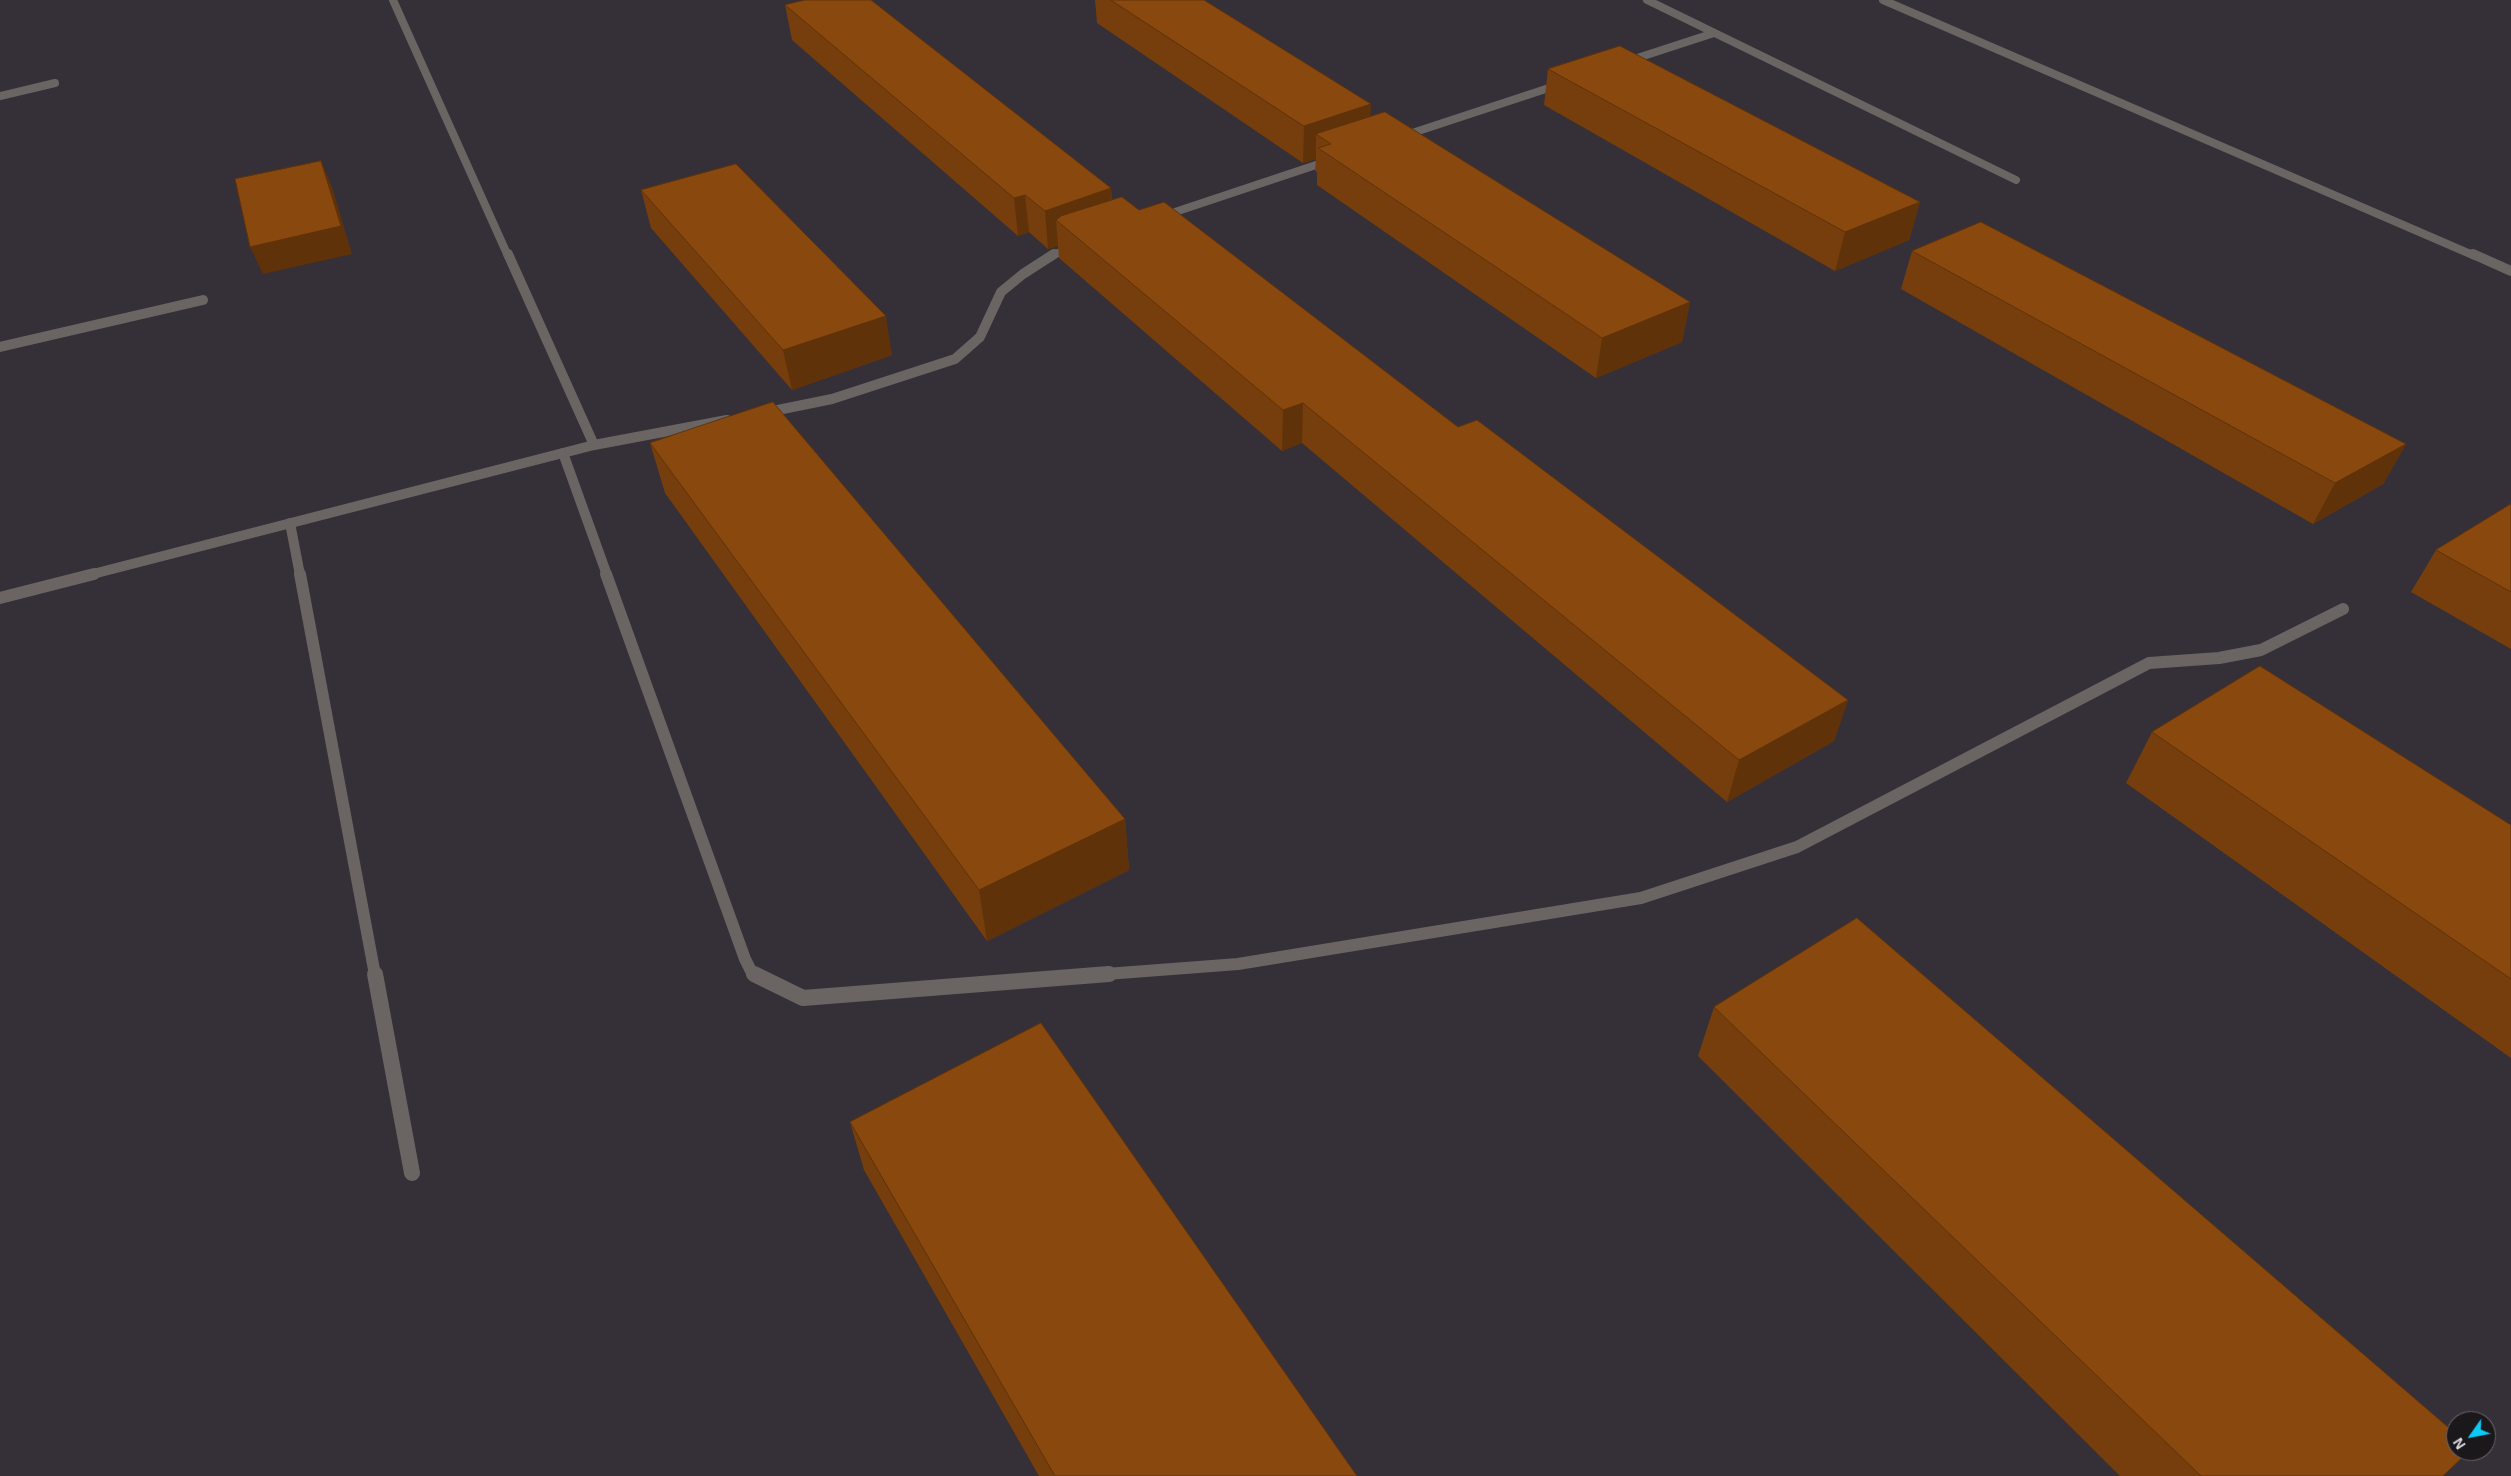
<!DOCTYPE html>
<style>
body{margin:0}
#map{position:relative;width:2511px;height:1476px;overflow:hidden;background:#352f38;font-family:Helvetica,sans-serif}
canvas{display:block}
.north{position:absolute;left:2446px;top:1411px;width:50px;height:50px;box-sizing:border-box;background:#1b181c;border:1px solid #6b676c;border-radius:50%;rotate:237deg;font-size:14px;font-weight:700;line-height:20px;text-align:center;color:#e2dee4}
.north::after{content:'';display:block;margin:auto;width:18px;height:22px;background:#0acafa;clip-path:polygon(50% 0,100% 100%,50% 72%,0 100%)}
</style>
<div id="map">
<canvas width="2511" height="1476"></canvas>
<div class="north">N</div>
</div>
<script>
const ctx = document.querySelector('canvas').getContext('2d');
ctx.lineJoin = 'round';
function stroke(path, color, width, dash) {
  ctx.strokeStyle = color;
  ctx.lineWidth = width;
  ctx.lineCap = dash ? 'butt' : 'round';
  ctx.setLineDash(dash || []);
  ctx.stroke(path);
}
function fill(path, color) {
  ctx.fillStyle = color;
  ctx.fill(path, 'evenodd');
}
stroke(new Path2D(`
 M1647,0l369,180
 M1625,62l89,-29
 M0,96l55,-13
 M1400,137l161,-53
 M1160,217l171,-57
 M1052,256l22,-11`), '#6a6562', 8);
stroke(new Path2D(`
 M0,347l203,-47
 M763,413l69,-14 123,-40 25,-22 21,-45 22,-18 31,-20
 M594,445l133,-25
 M563,453l44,122`), '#6a6562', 10);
stroke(new Path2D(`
 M606,574l139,385 7,14 5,2
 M1093,975l145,-11 403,-66 156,-51 352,-184 70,-5 42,-8 82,-41`), '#6a6562', 12);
stroke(new Path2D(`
 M754,974l49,24 306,-24`), '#6a6562', 16);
stroke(new Path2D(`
 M393,0l115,256
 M1883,0l592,256`), '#6a6562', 8);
stroke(new Path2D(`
 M2473,254l38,17
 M290,523l10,52
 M89,575l505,-130 -86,-191`), '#6a6562', 10);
stroke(new Path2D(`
 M300,574l75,401
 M0,598l94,-24`), '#6a6562', 12);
stroke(new Path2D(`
 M375,974l37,199`), '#6a6562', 16);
fill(new Path2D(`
 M1095,0h109l167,117 319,185 -8,40 -86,36 -279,-193v-13l-2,-1 1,-12 -13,4 -206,-140z
 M785,5l326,183 1,12 27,10 319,217 390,273 -14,41 -107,61 -425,-359 -20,8 -223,-193 -1,-12 -10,3 -19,-17 -11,4 -226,-196z
 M1548,69l372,133 -11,38 -74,31 -291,-166z
 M641,190l251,165 -100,35 -141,-162z
 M1912,251l494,193 -23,40 -70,40 -412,-235z
 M650,443l475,376 4,51 -142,71 -322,-448z
 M2511,504v145l-100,-57 25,-42z
 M2152,732l359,93v233l-385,-275z
 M1714,1007l729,469h-323l-422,-420z
 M850,1122l507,354h-318l-175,-306z`), '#763e0c');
fill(new Path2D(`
 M1371,104l-1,37 -39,3 -15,-10v25l-13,4 1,-37z
 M321,161l11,26 20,67 -89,20 -13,-27z
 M1111,188l2,38 -57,-6 2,26 -10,3 -3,-38z
 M1025,195l4,37 -11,4 -4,-38z
 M1920,202l-11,38 -74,31 10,-39z
 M1690,302l-8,40 -86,36 6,-40z
 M886,316l6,39 -100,35 -9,-40z
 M1303,403l-1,40 -20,8 1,-41z
 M2406,444l-23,40 -70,40 22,-41z
 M1848,700l-14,41 -107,61 12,-42z
 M1125,819l4,51 -142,71 -8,-51z`), '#60320a');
const building = new Path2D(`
 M805,0h66l240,188 -66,23 -20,-16 -11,3 -229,-193z
 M1111,0h93l167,104 -67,22z
 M1620,46l300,156 -75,30 -297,-163z
 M1385,112l305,190 -88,36 -284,-190 13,-4 -15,-10z
 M321,161l20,65 -91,21 -15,-68z
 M736,164l150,152 -103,34 -142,-160z
 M1122,197l17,13 25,-8 294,225 19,-7 371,280 -109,60 -436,-357 -20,7 -227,-190 5,-4z
 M1981,222l425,222 -71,39 -423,-232z
 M773,402l352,417 -146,71 -329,-447z
 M2511,504v88l-75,-42z
 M2260,666l251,159v154l-359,-247z
 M1857,918l599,516v17h13l-26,25h-242l-487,-469z
 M1041,1023l316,453h-302l-205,-354z`);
fill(building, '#89480e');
stroke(building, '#60320a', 1);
</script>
